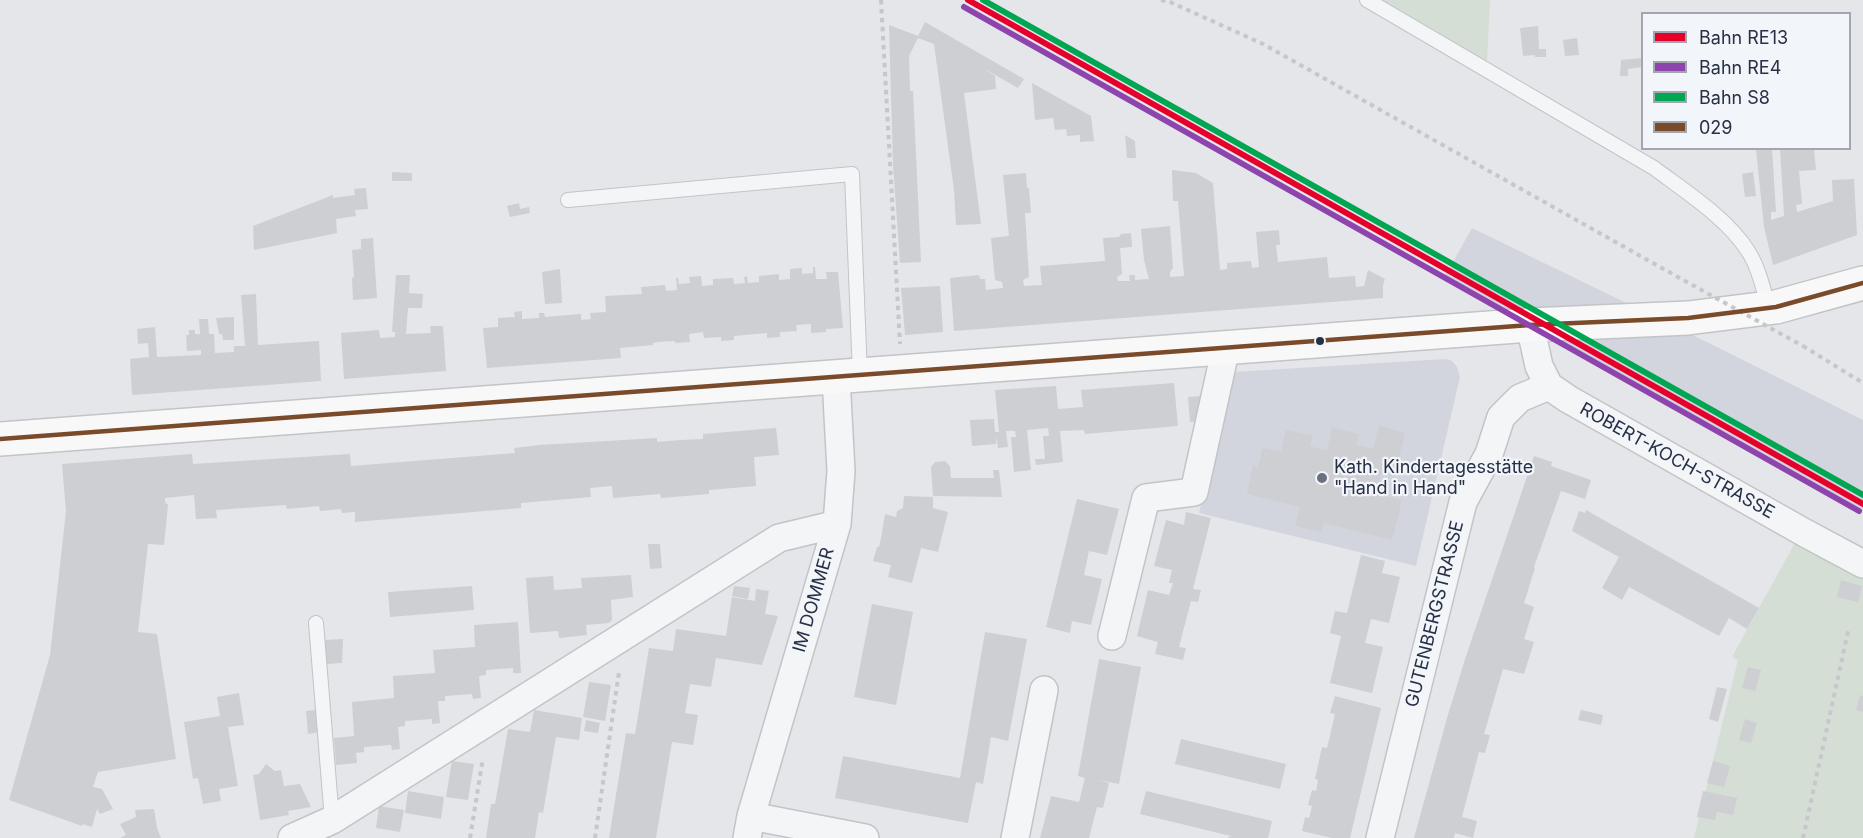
<!DOCTYPE html>
<meta charset="utf-8">
<style>
body{margin:0}
#map{position:relative;width:1863px;height:838px;overflow:hidden;background:#e4e6ea;font-family:Inter,sans-serif}
canvas{display:block}
.legend{position:absolute;left:1641px;top:12px;width:210px;height:138px;box-sizing:border-box;background:#f2f5f9;border:2px solid #a1a6b1;margin:0;padding:8px 10px;list-style:none;font-size:18px;color:#283046}
.legend li{display:flex;align-items:center;gap:12px;height:30px}
.legend b{width:30px;border:2px solid #a1a6b1}
</style>
<div id="map">
<canvas width="1863" height="838"></canvas>
<ul class="legend">
<li><b style="height:8px;background:#e4002b"></b>Bahn RE13</li>
<li><b style="height:8px;background:#8e44ad"></b>Bahn RE4</li>
<li><b style="height:8px;background:#00a651"></b>Bahn S8</li>
<li><b style="height:8px;background:#7a4b2a"></b>029</li>
</ul>
</div>
<script>
const ctx = document.querySelector('canvas').getContext('2d');
ctx.lineJoin = 'round';
function fill(path, color) {
  ctx.fillStyle = color;
  ctx.fill(path, 'evenodd');
}
function stroke(path, color, width, dash) {
  ctx.strokeStyle = color;
  ctx.lineWidth = width;
  ctx.lineCap = dash ? 'butt' : 'round';
  ctx.setLineDash(dash || []);
  ctx.stroke(path);
}
function label(font, color, halo, rows, align = 'center') {
  ctx.font = font + ' Inter,sans-serif';
  ctx.lineWidth = 4.5;
  ctx.setLineDash([]);
  ctx.textBaseline = 'middle';
  ctx.strokeStyle = halo;
  ctx.fillStyle = color;
  for (const [text, x, y, turn = 0] of rows) {
    ctx.save();
    ctx.translate(x, y);
    ctx.rotate((+turn || 0) * Math.PI / 180);
    ctx.textAlign = isNaN(turn) ? turn : align;
    if (halo) ctx.strokeText(text, 0, 0);
    ctx.fillText(text, 0, 0);
    ctx.restore();
  }
}
fill(new Path2D(`
 M1472,228l245,119 146,73v90l-354,-199 -65,-33z
 M1446,359l6,2 5,6 3,10 -44,189 -217,-53 34,-141z`), '#d2d5dd');
fill(new Path2D(`
 M1379,0h111l-3,62z
 M1796,541l67,38v259h-169l44,-178 -6,-3z`), '#d4ded5');
fill(new Path2D(`
 M925,22l99,57 -6,9 -37,-21 14,9 1,13 -32,4 17,131 -25,1 -2,-35 -20,-146 -16,-6 -9,18 1,35h3l8,171 -21,1 -7,-98 -4,-140 29,11z
 M1538,26l1,23h7v8h-11v-2l-12,1 -3,-28z
 M1577,38l2,17 -14,1 -2,-16z
 M1642,58v9l-14,2v7h-8l1,-16z
 M1032,83l59,33 3,25 -14,1v-7l-13,1 -1,-7 -11,1 -2,-12 -18,2z
 M1125,135l10,6 1,17h-9z
 M1772,148l4,64h-5v8l13,-4 -4,-68h34l2,22 -17,1 3,33 -6,1 1,7 36,-11 -1,-21 22,-1 3,56 -84,30 -9,-38 -8,-78z
 M1172,170l24,3 17,10 7,87 7,-1v-6l24,-2 1,7 7,-1 -3,-35 23,-2 1,15h-4l2,17 49,-5 2,21 26,-2 1,11 8,-1 4,-16 17,9 -2,6v13l-429,33 -4,-53 29,-3 1,4h5l1,11 17,-2 -1,-6 -7,-2 -4,-42 18,-2 -6,-61 23,-2 1,15h2l2,25h-6l4,64 -6,3 1,6 18,-1 -2,-19 65,-5 -2,-23 16,-1 2,-3 10,-1 1,14 -12,1 2,26 -5,3 1,4h12l-1,-6h6v5l14,-1 -5,-19 -3,-31 29,-3 3,42 -3,4v5l14,-1 -6,-75h-5z
 M392,172l20,1v8h-20z
 M1753,172l3,24 -11,1 -3,-23z
 M366,188l2,21 -13,1 1,6 -20,3 1,14 -83,17 -1,-24 80,-31v3l22,-3 -1,-6z
 M519,203l1,6 9,-2 1,6 -20,4 -3,-11z
 M373,238l4,60 -24,2 -1,-22 2,-1 -2,-27 9,-1v-10z
 M813,267h2l1,12h11l-1,-7h12l5,56 -17,1v3l-15,1v-9l-15,1 1,6 -17,1v5l-13,1v-5l-33,3v4l-13,1v-4l-17,1 -1,-6 -14,2 1,8 -15,1v-2l-17,1 -5,1v2l-33,3 1,10 -134,10 -4,-40 15,-1v-9l17,-1 -1,-5 8,-1v8l17,-1v-5h5l1,4 36,-3v6l10,-1 -1,-6 16,-1 -1,-16 37,-2 -1,-7 24,-2 1,6 11,-1 -1,-12h2l1,6 11,-1 -1,-6 12,-1 1,10 11,-1v-6l20,-1 1,6 11,-1 -1,-6 3,-1 1,7 11,-1v-6l20,-2v6l11,-1v-10l12,-1v6l11,-1z
 M560,269l2,34 -17,1 -3,-32z
 M396,275h14l-1,18 14,1 -1,14h-14l-2,26 25,-1 -1,-7h13l3,45 -102,8 -3,-46 38,-3 1,8 15,-1v-5h-3z
 M940,286l3,46 -38,3 -4,-47z
 M256,294l2,51 61,-4 2,40 -189,14 -2,-36 19,-2 -1,-14 -10,1 -1,-15 18,-2 2,30 44,-2v-5l-14,1 -1,-16h3v-5h6v4h5l-1,-15h9l1,15h5l1,19 19,-1v-6h11l-4,-51z
 M234,317v23h-11l-1,-6h-3l-3,-16z
 M1174,383l4,43 -93,8 -1,-4 -24,1 3,31 -27,3 -1,-6h10l-2,-23h6l-1,-8 -21,2 4,40 -17,2 -3,-35h5l-1,-6h-9l2,16 -10,1 -2,-12v8l-24,2 -2,-26 24,-1 1,13h4l-4,-42 61,-4 2,23 25,-2 -2,-17z
 M1200,396l2,25 -12,1 -2,-25z
 M1379,426l26,7 -11,44 -13,-3 -5,20 26,6 -10,40 -68,-17 -3,9 -26,-6 5,-19 -53,-13 6,-28 5,1 5,-19 18,4 5,-22 27,6 -3,10 17,5 5,-23 27,6 -3,11 17,4z
 M776,428l3,27 -25,2 2,29 -47,4v4l-48,4 -1,-4 -47,4 -1,-12 -22,2 1,9 -70,6v5l-166,14v-10l-13,1 -1,-4 -21,2 -1,-5 -32,3 -1,-4 -70,5 1,8 -21,1 -2,-24 -29,3v4l3,3 -4,40 -16,-1 -10,88 19,2 19,125 -78,13 -5,15 9,2 11,20 -13,5 -3,-5 -5,18 -10,-3v2l-73,-26 41,-145 16,-144 -4,-47 130,-10 1,10 157,-10 1,12 164,-13 -1,-5 25,-3 118,-7v4l23,-2 23,-1v-5z
 M1534,456l18,6 -1,4 40,14 -6,19 -24,-8 -27,76 1,1 -11,35 10,4 -10,32 10,3 -10,32 -21,-5 -19,65 6,1 -5,18 -6,-1 -17,65 15,4 -4,17 -18,-5 -1,5h-40l33,-120 18,-59z
 M945,461l5,5 1,12h43l-1,-8h6l3,27 -69,-1 -2,-29 4,-5z
 M904,496l29,1v11l15,4 -10,40 -17,-4 -9,35 -24,-6 3,-12 -18,-4 4,-14h2l2,-9 4,-24 11,3 1,-6 6,-3z
 M1077,499l42,10 -12,46 -18,-4 -5,24 18,4 -11,46 -19,-4 -2,12 -24,-6z
 M1586,510l173,98 -12,21 -18,-11 -10,18 -90,-49 -7,13 -20,-12 17,-31 -47,-26 7,-20 6,2z
 M1186,512l25,6 -18,71 8,1 -3,12 -7,-1 -12,46 7,1 -3,12 -28,-6 3,-12 -21,-6 11,-46 21,5 4,-12h-4l3,-13 -18,-4 12,-46 18,5z
 M648,544h12l2,24 -12,1z
 M1361,555l24,6 -3,12 18,4 -11,46 -18,-4 -6,24 18,4 -11,46 -42,-10 11,-47 -11,-3 5,-22 12,2z
 M631,575l2,22 -22,3 1,20 -3,3 -23,2 1,10 -28,3 -1,-7 -28,2 -4,-55 27,-2 1,14 28,-2 -1,-10z
 M1841,580l21,6 -4,16 -21,-5z
 M472,586l2,24 -84,7 -2,-25z
 M734,586l16,2 -2,11 -16,-3z
 M756,589l13,2 -4,23 13,2 -16,49 -46,-7 -5,29 -21,-3 -5,29 13,2 -5,30 -21,-3 -16,96h-47l17,-105 9,1 14,-86 24,3 3,-22 50,7 6,-39 23,4z
 M872,604l41,8 -17,93 -42,-8z
 M518,622l3,51h-8v-5l-27,2v5l-7,1 2,22 -8,1 -1,-5 -27,2v5h-7l2,22 -8,1v-5l-27,2v5l-7,1 2,22 -8,1 -1,-5 -27,2v5l-8,1 1,10 -21,2 -2,-27 20,-2 -2,-34 42,-4 -1,-22 42,-3 -2,-23 42,-3 -1,-22z
 M985,632l42,7 -19,102 -17,-4 -8,47 -7,-2 -8,41 -133,-25 8,-42 117,22z
 M343,639l-1,24 -15,1 -2,-24z
 M1099,659l42,8 -22,117 -21,-4 11,3 -6,25 -6,-1 -8,31h-49l11,-42 28,6 6,-24 -7,-2z
 M1748,667l13,3 -6,21 -13,-3z
 M589,682l22,3 -6,36 -22,-4z
 M1717,687l10,2 -9,33 -9,-3z
 M239,693l5,32 -16,2 10,59 -19,3 2,12 -18,3 -5,-26 -5,1 -9,-57 36,-6 -3,-19z
 M1860,695l3,1v16l-7,-2z
 M1335,696l46,12 -31,130h-18l-30,-7 3,-14 4,1 3,-12 -4,-1 4,-15 4,1 2,-11 -3,-1 7,-32 5,1 8,-34 -5,-1z
 M317,710l3,22 -12,2 -2,-23z
 M534,710l48,8 -3,22 -23,-3 -13,76 -4,-1 -4,26h-49l5,-34h4l13,-75 22,3z
 M1581,710l22,5 -2,10 -23,-5z
 M1745,719l12,4 -6,20 -12,-3z
 M586,720l14,3 -2,10 -14,-2z
 M1181,739l105,25 -6,25 -105,-25z
 M452,761l22,3 -6,36 -22,-3z
 M1713,761l17,5 -6,21 -17,-4z
 M266,764l9,7 6,-1 3,16 16,-2 11,23 -23,4 1,4 -29,5 -7,-45 6,-1z
 M408,791l36,6 -3,22 -36,-6z
 M1146,791l126,30 -4,17h-41l4,-2 -91,-22z
 M1703,791l34,7 -4,17 -16,-3 -2,8 -18,-3z
 M379,806l25,4 -4,22 -24,-4z
 M154,809l3,19 4,10h-41l6,-3 -6,-11 16,-7 -1,-7z`), '#cdcfd3');
const lane = new Path2D(`
 M1367,0l287,168c32,24 73,50 94,83 11,17 15,38 21,57
 M568,200l284,-26 8,201
 M316,623l16,197`);
const street = new Path2D(`
 M1530,325l9,41 10,20 19,13 237,134 58,31
 M1112,636l34,-138 48,-6 32,-145
 M751,816l114,22
 M292,838l40,-18 447,-282 58,-14
 M747,838l4,-22 86,-292 4,-53 -5,-93
 M1015,838l29,-148
 M1380,838l83,-336 26,-48 12,-37 19,-19 29,-12`);
const secondary = new Path2D(`
 M0,439l1530,-114 158,-7 88,-11 87,-24`);
stroke(lane, '#c2c4c8', 16);
stroke(street, '#c2c4c8', 30);
stroke(secondary, '#c2c4c8', 36);
stroke(new Path2D(`
 M881,0l19,344
 M1161,0l9,2 93,42 413,232
 M1803,346l60,37
 M470,838l13,-80
 M595,838l24,-166
 M1803,838l46,-211`), '#c5c7cd', 4, [4.5, 4.5]);
stroke(lane, '#f4f5f7', 14);
stroke(street, '#f4f5f7', 27);
stroke(secondary, '#f8f8f8', 33);
stroke(new Path2D(`
 M1676,276l127,70`), '#c5c7cd', 4, [4.5, 4.5]);
stroke(new Path2D(`
 M0,439l1530,-114 158,-7 88,-11 87,-24`), '#7a4b2a', 4.5);
stroke(new Path2D(`
 M968,0l895,504`), '#e4002b', 6);
stroke(new Path2D(`
 M964,7l895,504`), '#8e44ad', 6);
stroke(new Path2D(`
 M983,0l880,495`), '#00a651', 6);
for (const [x, y, r, color] of [
 [1320,341,5,"#283046"],
 [1322,478,6,"#6a707f"]
]) {
  const dot = new Path2D();
  dot.arc(x, y, r, 0, 2 * Math.PI);
  ctx.fillStyle = color;
  ctx.fill(dot);
  stroke(dot, '#f2f5f9', 2);
}
label('18px', '#283046', '#f2f5f9', [
 ["ROBERT-KOCH-STRASSE",1677,461,29],
 ["IM DOMMER",814,600,-74],
 ["GUTENBERGSTRASSE",1435,614,-76]
]);
label('18px', '#283046', '#f2f5f9', [
 ["Kath. Kindertagesstätte",1334,468],
 ["\"Hand in Hand\"",1334,489]
], 'left');
</script>
